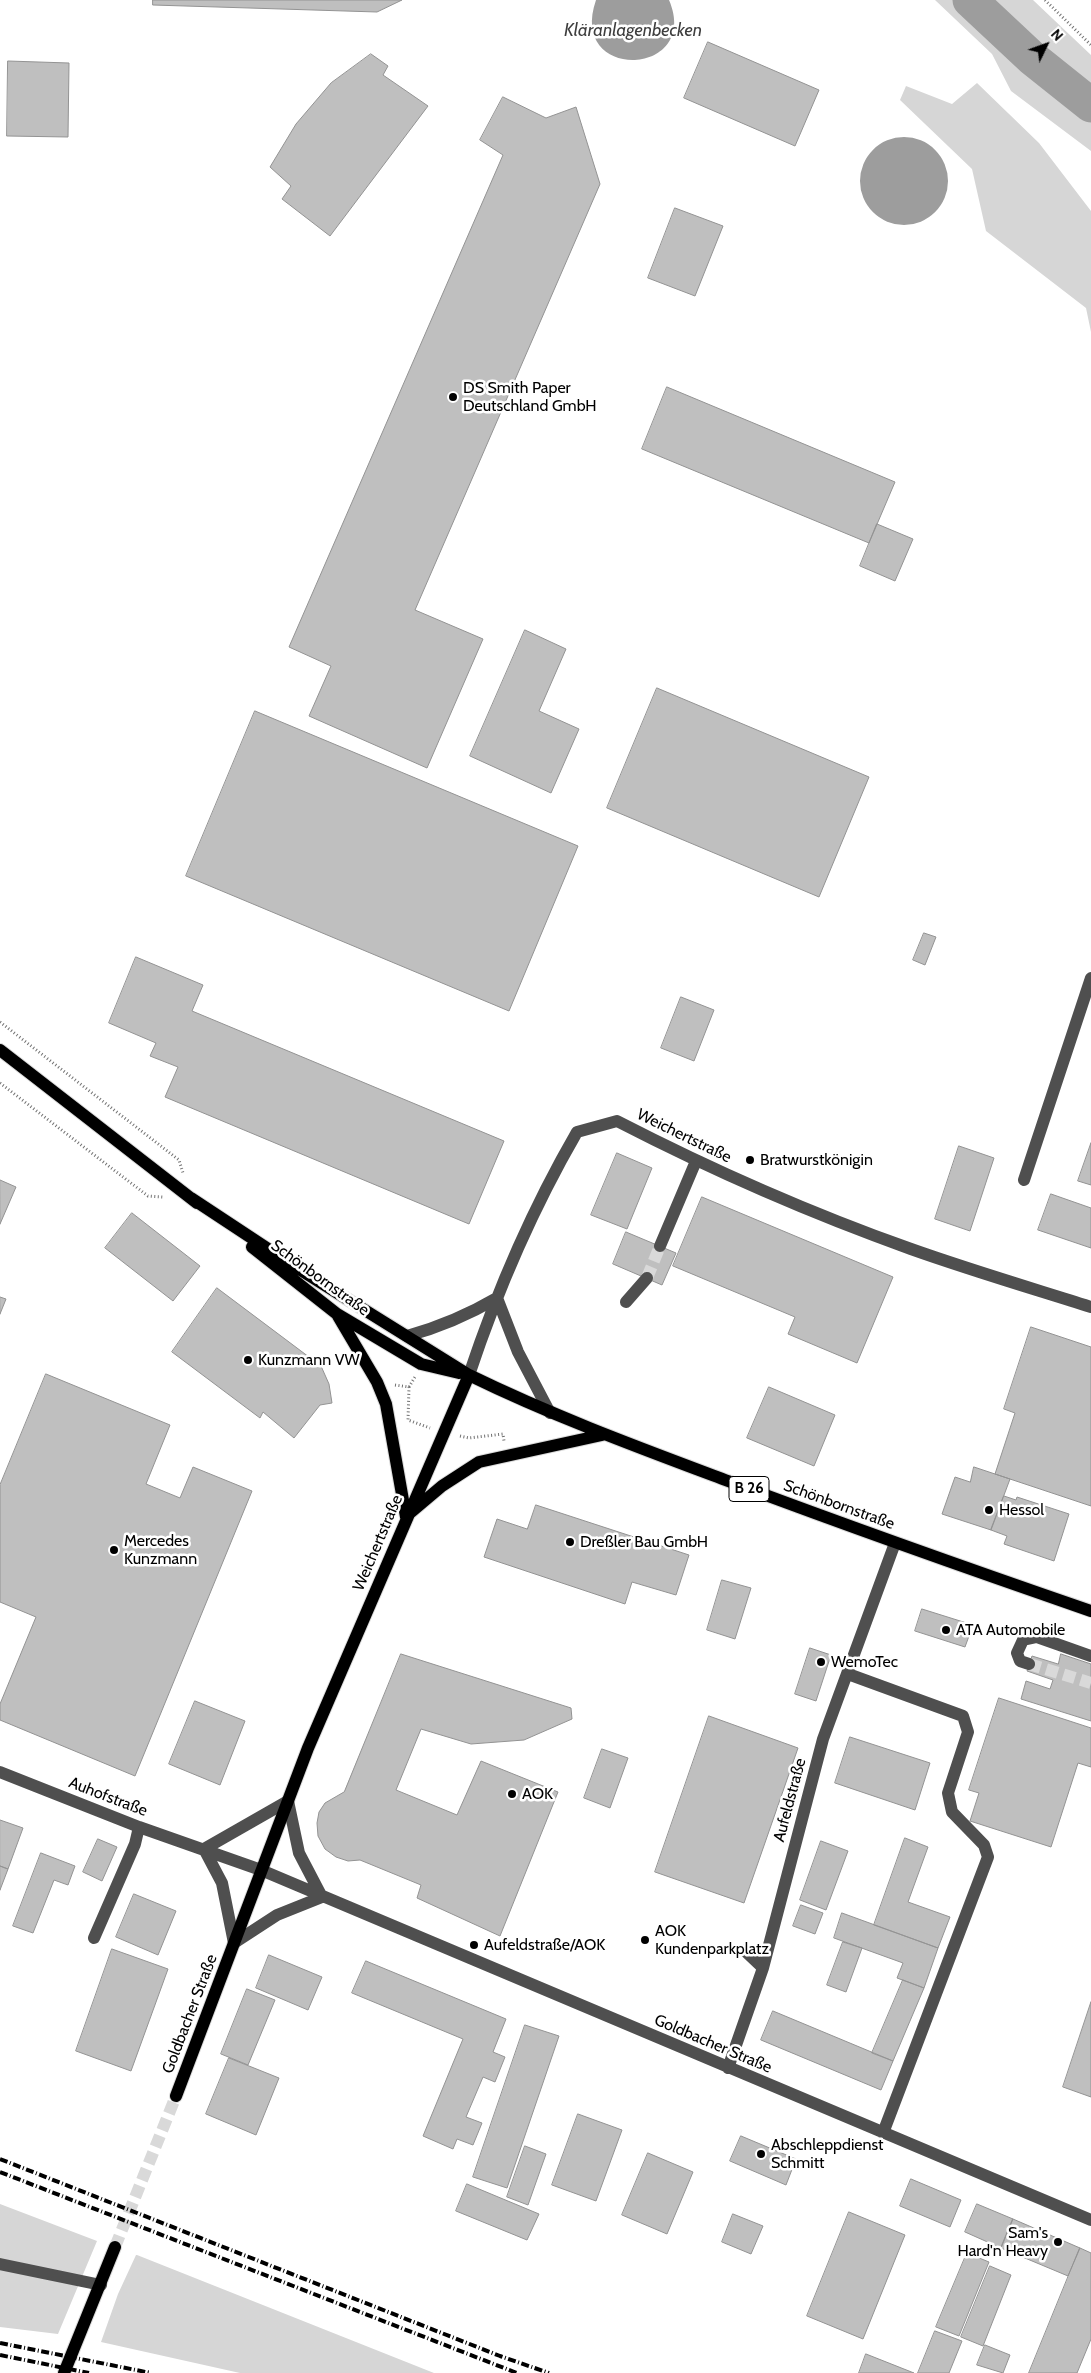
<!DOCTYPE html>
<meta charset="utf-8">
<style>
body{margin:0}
#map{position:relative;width:1091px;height:2373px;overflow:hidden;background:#fff;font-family:Cabin,sans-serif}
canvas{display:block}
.north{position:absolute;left:1021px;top:20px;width:50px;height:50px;-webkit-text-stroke:4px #fff;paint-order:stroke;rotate:48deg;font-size:14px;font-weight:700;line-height:20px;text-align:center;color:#000}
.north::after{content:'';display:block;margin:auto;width:18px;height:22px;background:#000;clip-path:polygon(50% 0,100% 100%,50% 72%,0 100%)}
</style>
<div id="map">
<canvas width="1091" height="2373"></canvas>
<div class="north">N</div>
</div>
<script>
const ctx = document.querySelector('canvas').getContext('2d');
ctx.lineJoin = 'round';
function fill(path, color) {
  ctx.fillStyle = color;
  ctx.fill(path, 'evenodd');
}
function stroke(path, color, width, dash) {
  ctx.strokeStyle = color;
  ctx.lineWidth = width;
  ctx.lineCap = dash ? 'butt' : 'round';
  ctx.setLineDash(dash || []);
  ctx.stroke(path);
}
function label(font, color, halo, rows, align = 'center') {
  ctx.font = font + ' Cabin,sans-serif';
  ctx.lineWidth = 5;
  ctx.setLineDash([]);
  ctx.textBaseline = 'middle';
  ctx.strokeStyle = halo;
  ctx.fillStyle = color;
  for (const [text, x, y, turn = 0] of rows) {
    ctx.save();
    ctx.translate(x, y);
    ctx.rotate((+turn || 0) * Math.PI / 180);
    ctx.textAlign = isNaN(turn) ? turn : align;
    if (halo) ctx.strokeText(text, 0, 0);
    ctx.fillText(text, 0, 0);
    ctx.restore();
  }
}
fill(new Path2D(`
 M935,0h98l58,55v96l-80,-60 -19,-37z
 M977,83l62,60 52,68v121l-5,-24 -100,-77 -14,-62 -72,-69 6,-14 46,18z
 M0,2204l97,37 -39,93 -58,-7z
 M136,2255h1l297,118h-194l-139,-31 17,-48z`), '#d6d6d6');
fill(new Path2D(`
 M596,0h73c33,77 -102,83 -73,0z
 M860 181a44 44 0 1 1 88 0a44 44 0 1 1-88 0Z`), '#9d9d9d');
stroke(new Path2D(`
 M970,0l62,58 59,47`), '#9d9d9d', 35);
const building = new Path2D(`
 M153,0h249l-25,12 -224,-7z
 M708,42l111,48 -24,56 -111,-48z
 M371,54l17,12 -5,9 45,31 -98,130 -48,-37 9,-13 -21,-19 26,-43 35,-41z
 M8,61l61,2 -1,74 -61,-1z
 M503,97l43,21 30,-11 24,77 -185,426 68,29 -56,129 -118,-52 22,-50 -42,-19 214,-492 -23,-15z
 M675,208l48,18 -28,70 -47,-18z
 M667,387l228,95 -26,61 -227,-94z
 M877,524l36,15 -18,42 -35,-15z
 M525,630l41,19 -27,62 40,18 -28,64 -81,-37z
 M657,688l212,89 -50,120 -212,-89z
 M255,711l323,135 -69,165 -323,-135z
 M924,933l12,4 -11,28 -12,-5z
 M136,957l67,28 -11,26 312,130 -35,83 -304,-127 13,-30 -28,-11 6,-13 -47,-20z
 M681,997l33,13 -20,51 -33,-13z
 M1091,1143v42l-13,-4z
 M959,1146l35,12 -24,73 -35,-12z
 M617,1153l35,15 -25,61 -36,-14z
 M0,1180l16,7 -16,37z
 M1051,1194l40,14v40l-53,-18z
 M702,1197l191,80 -36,86 -69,-29 7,-17 -122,-51z
 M132,1213l68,53 -27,35 -68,-53z
 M626,1232l50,21 -14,32 -49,-21z
 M217,1288l104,78 8,18 3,19 -12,2 -26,33 -31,-26 -3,6 -88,-66z
 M0,1297l6,2 -6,15z
 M1031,1327l60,20v159l-96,-32 20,-61 -11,-4z
 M46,1374l124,51 -24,59 34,14 13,-31 59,24 -117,285 -135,-56v-16l36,-87 -36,-15v-117z
 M769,1387l66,28 -21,51 -67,-28z
 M974,1467l36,12 -19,51 -49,-16 13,-37 15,5z
 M1004,1496l12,4 1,-3 52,17 -15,47 -50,-17 3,-8 -16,-6z
 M536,1505l153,50 -13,40 -44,-13 -7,22 -141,-47 13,-38 30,10z
 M722,1580l29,8 -16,51 -28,-9z
 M922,1609l51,16 -8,22 -50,-16z
 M810,1648l21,7 -15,46 -21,-7z
 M401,1654l170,54 1,11 -48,21 -53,4 -50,-15 -25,61 61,25 24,-54 77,31 -58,144 -83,-38 4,-13 -61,-25 -12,1 -12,-4 -11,-8 -7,-13 -1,-13 2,-11 6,-9 19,-11z
 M1061,1654l30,10v57l-70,-22 5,-18 24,8 3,-9 -26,-9 5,-15 26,8z
 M999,1698l92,30v39l-13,-4 -27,84 -81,-26 9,-28 -10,-3z
 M195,1701l50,20 -25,64 -51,-21z
 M709,1716l89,32 -54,155 -89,-31z
 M850,1737l80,26 -15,47 -80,-27z
 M602,1749l26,9 -18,50 -26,-10z
 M0,1820l23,8 -15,41 -8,-3z
 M905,1838l23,9 -20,55 42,15 -12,31 -64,-23z
 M98,1839l19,8 -15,34 -19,-9z
 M821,1841l27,10 -22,59 -26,-10z
 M41,1853l34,13 -7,19 -14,-5 -21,53 -20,-7z
 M0,1866l8,3 -8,21z
 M134,1894l42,17 -18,44 -42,-18z
 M801,1905l22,8 -8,21 -22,-8z
 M842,1913l96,35 -14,40 -27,-10 6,-15 -69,-25z
 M843,1942l19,6 -16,44 -19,-7z
 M112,1949l56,20 -37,102 -55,-20z
 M269,1955l53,22 -14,33 -52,-22z
 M366,1961l140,58 -13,33 12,5 -10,25 -12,-5 -17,40 16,6 -9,22 -16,-6 -4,10 -30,-13 40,-97 -111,-46z
 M903,1980l21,8 -31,73 -21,-8z
 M247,1989l28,11 -27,65 -27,-11z
 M1091,2002v95l-28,-10z
 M773,2011l120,50 -12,29 -120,-50z
 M525,2025l34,11 -52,152 -34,-11z
 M229,2058l50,20 -23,57 -50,-21z
 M578,2114l44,16 -26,71 -44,-16z
 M741,2136l55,23 -10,26 -56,-24z
 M525,2146l21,8 -18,51 -21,-8z
 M648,2153l45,19 -26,62 -45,-19z
 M911,2179l50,21 -11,27 -50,-21z
 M467,2184l72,30 -12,26 -71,-29z
 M977,2204l36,15 -12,29 -36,-16z
 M849,2212l56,23 -42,104 -56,-23z
 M733,2214l30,12 -12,28 -29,-12z
 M1013,2219l67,29 -12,28 -67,-28z
 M1080,2248l11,5v86l-14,34h-48z
 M967,2253l22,9 -30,74 -23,-9z
 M990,2266l21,9 -28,71 -22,-9z
 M935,2331l27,10 -13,32h-31z
 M985,2345l25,10 -7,18 -26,-8z
 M866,2354l48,19h-55z`);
fill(building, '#bfbfbf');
stroke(building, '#939393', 1);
stroke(new Path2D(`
 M647,1278l13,-32
 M1029,1664l62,19`), '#d9d9d9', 12, [12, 6]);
stroke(new Path2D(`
 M115,2247l61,-151`), '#d9d9d9', 12, [12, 6]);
const major = new Path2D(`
 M0,1050l197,153
 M191,1198l103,68 175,109c84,41 171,73 259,106 120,45 241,88 363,130
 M252,1247l85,67 84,50 38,9
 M338,1316l39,66 9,22 20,113
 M410,1513l32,-27 37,-24 123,-27
 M176,2096l132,-348 161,-373
 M64,2373l51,-126`);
stroke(major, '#dbdbdb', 14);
stroke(new Path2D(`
 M1045,0l46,45
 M0,1022l179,138 4,13
 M0,1083l148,113 15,1
 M395,1385l14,2 -1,33 22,8
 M409,1387l6,-10
 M460,1436l9,2 34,-4 1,7`), '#717171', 3, [1, 2.5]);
stroke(new Path2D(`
 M1024,1180l67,-202
 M660,1246l36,-85
 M497,1298l21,54 32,61
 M626,1302l21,-24
 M407,1336c33,-9 61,-21 90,-38
 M469,1375c28,-84 64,-167 108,-243l40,-11c95,49 193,92 294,128 59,21 120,39 180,58
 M1029,1664l-9,-3 -3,-8 6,-13 14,-3 54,19
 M848,1674l115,42 5,16 -20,61 4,19 32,33 4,12 -105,276
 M0,1772l139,55 122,43 830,350
 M204,1849l18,34 12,60 43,-28 45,-18
 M204,1849l84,-48 11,52 23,44
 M94,1938l41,-94 4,-17
 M744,1950l19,18
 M728,2068l35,-100 60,-229 72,-196
 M0,2264l101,21`), '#4f4f4f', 12);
stroke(major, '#000', 12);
stroke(new Path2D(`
 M0,2159l500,197 49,17
 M0,2172l517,201
 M0,2343l151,30
 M0,2355l89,18`), '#000', 4, [8, 2.5, 1, 2.5]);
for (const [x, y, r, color] of [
 [453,397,5,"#000"],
 [750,1160,5,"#000"],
 [248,1360,5,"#000"],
 [989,1510,5,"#000"],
 [570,1542,5,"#000"],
 [114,1550,5,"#000"],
 [946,1630,5,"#000"],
 [821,1662,5,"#000"],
 [512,1794,5,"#000"],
 [645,1940,5,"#000"],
 [474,1945,5,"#000"],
 [761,2154,5,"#000"],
 [1058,2242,5,"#000"]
]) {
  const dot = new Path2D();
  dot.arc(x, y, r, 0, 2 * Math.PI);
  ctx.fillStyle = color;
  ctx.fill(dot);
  stroke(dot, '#fff', 2);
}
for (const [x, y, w] of [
 [749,1489,40]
]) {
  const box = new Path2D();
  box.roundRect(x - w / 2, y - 12.5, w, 25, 4);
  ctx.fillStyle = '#fff';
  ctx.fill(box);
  stroke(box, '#000', 1);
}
label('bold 15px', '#000', null, [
 ["B 26",749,1489]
]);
label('16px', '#000', '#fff', [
 ["DS Smith Paper",463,388],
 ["Deutschland GmbH",463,406],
 ["Bratwurstkönigin",760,1160],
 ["Kunzmann VW",258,1360],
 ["Hessol",999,1510],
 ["Mercedes",124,1541],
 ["Kunzmann",124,1559],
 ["Dreßler Bau GmbH",580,1542],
 ["ATA Automobile",956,1630],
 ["WemoTec",831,1662],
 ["AOK",522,1794],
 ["AOK",655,1931],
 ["Kundenparkplatz",655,1949],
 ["Aufeldstraße/AOK",484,1945],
 ["Abschleppdienst",771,2145],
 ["Schmitt",771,2163],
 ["Sam's",1048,2233,"right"],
 ["Hard'n Heavy",1048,2251,"right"]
], 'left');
label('16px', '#000', '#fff', [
 ["Weichertstraße",684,1136,26],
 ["Schönbornstraße",320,1278,36],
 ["Schönbornstraße",839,1505,20],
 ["Weichertstraße",378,1543,-67],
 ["Auhofstraße",108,1797,21],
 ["Aufeldstraße",790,1800,-75],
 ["Goldbacher Straße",190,2014,-69],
 ["Goldbacher Straße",713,2044,23]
]);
label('italic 18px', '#3e3e3e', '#fff', [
 ["Kläranlagenbecken",633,31]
]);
</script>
